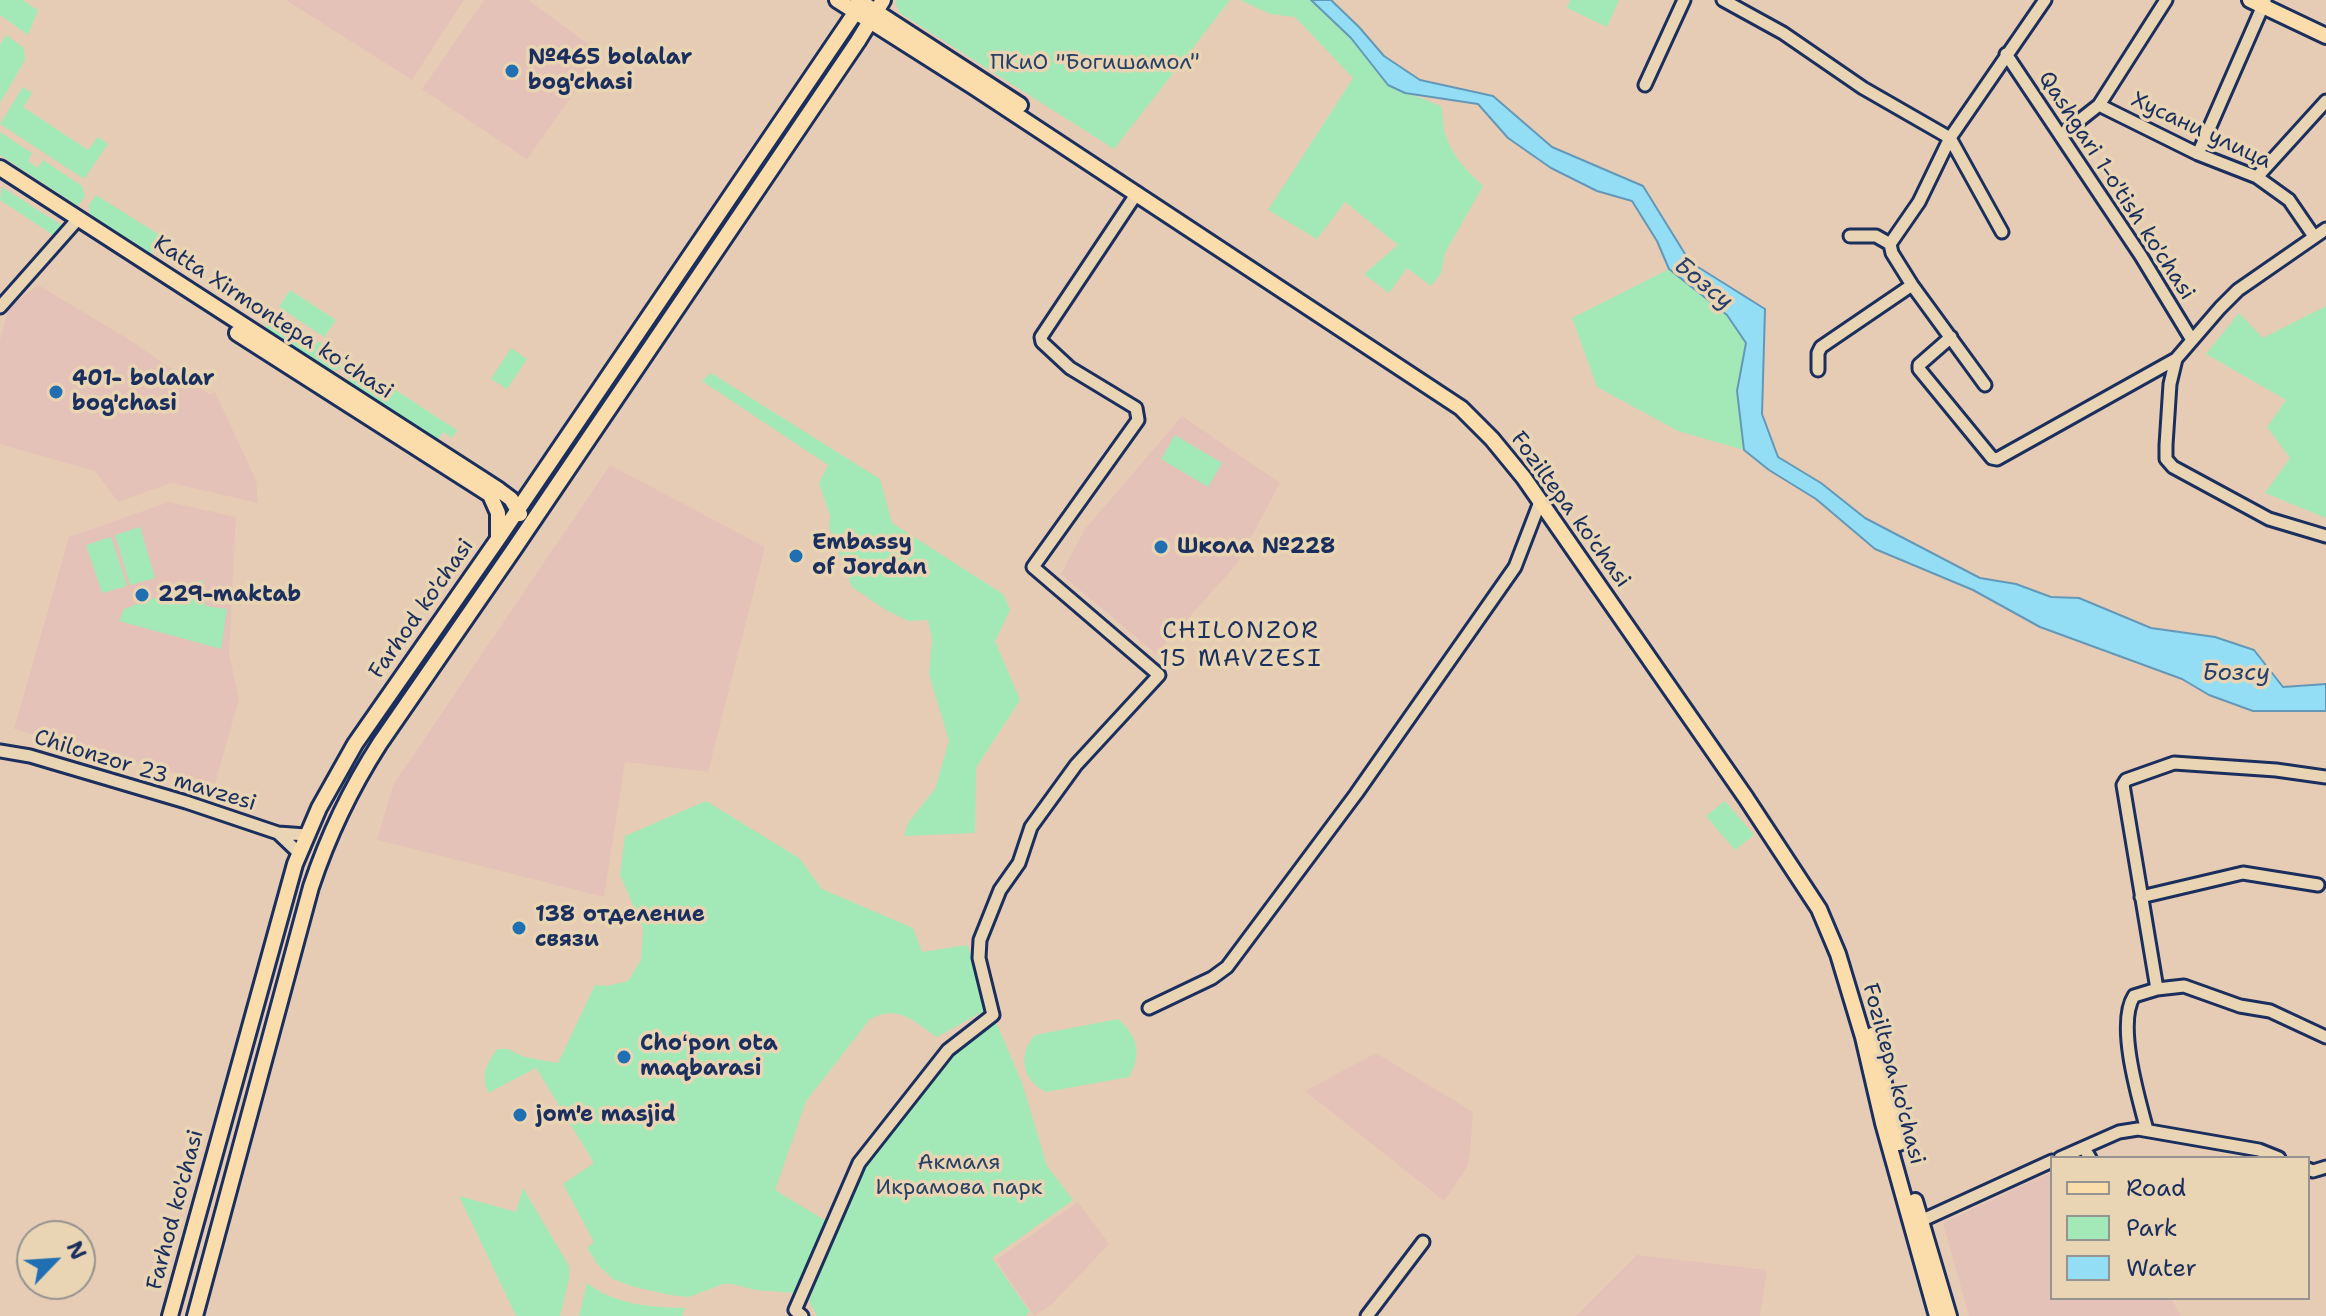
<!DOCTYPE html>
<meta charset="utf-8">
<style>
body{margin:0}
#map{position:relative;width:2326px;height:1316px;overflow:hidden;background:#e7ccb5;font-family:"Shantell Sans",sans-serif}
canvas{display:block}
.legend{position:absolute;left:2050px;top:1156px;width:260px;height:144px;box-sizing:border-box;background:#e9d5b3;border:2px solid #979391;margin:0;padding:10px 14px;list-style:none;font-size:24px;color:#1b2f5e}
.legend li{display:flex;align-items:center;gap:16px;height:40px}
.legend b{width:40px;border:2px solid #979391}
.north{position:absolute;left:16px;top:1220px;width:80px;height:80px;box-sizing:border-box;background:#e9d5b3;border:2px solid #979391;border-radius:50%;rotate:65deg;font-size:22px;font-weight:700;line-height:32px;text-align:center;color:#1b2f5e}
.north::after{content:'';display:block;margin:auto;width:28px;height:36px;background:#1f6fb2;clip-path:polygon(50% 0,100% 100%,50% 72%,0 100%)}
</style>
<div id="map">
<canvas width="2326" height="1316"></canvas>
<ul class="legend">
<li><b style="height:10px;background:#faddab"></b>Road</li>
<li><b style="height:22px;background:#a2e9b7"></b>Park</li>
<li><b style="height:22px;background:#93def4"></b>Water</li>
</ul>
<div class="north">N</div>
</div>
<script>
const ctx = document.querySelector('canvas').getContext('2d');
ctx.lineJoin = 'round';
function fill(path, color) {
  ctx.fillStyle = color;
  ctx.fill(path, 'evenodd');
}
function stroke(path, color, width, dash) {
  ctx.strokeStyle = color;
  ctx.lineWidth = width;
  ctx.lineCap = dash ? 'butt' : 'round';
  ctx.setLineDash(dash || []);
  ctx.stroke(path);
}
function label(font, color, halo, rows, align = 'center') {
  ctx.font = font + ' "Shantell Sans",sans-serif';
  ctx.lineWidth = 7;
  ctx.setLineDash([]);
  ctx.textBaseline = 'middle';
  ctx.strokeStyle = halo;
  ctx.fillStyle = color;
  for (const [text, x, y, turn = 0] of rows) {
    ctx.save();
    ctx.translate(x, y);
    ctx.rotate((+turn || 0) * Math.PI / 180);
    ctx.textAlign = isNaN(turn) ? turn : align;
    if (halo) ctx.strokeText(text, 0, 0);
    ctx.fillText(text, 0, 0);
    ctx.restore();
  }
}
fill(new Path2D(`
 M286,0h178l-52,80z
 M484,0h44l74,54 -75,105 -105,-70z
 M38,285l87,52 84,57 6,-2 41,88 2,23 -87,-20 -53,19 -23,-31 -95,-27v-104l9,-33z
 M1182,416l98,67 -43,81 -81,90 -95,-80 24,-45z
 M610,465l155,82 -57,225 -83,-10 -21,135 -227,-57 16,-55z
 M169,502l67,15 -7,137 10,45 -24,85 -201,-55 55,-192z
 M1376,1053l97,59 -3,42 -3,13 -23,34 -139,-110z
 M2052,1172v126h119l10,18h-212l-26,-93z
 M1078,1202l31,42 -57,60 -18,12 -38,-56z
 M1637,1255l130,15 -7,46h-184z`), '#e5c2b7');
fill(new Path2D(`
 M0,0h22l16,10 -10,25 -28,-20z
 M897,0h333l-116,149 -214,-136 -5,-11z
 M1240,0h71l40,38 37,47 53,21c3,9 1,18 4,27 6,22 22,38 38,53l-38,67 -4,20 -10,13 -24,-18 -18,25 -25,-19 34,-29 -53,-43 -28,37 -49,-29 85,-132 -58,-61 -25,-3z
 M1570,0h49l-12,27 -40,-19z
 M6,35l18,13 1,12 -25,43v-58z
 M23,87l9,6 -9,14 65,43 10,-13 10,7 -24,35 -84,-55z
 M0,132l32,21 -4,8 10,7 5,-8 39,26 3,10 -7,10 -78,-51z
 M2,187l64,41 -10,9 -56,-37z
 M96,195l70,44 -6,9 -4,-2 -4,8 -62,-40 -1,-9z
 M1669,269l58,46 19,28 -9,48 7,59 -66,-19 -81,-44 -25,-69z
 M290,290l46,30 -12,17 -45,-30z
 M2326,306v212l-61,-25 25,-35 -23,-31 19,-27 -80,-46 33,-41 24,25z
 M274,311l7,5 -4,8 17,11 5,-7 8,5 -4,8 11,6 4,-6 29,18 -6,9 -10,3 -63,-40 -3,-7z
 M511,348l16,11 -20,30 -16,-10z
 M349,371l15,10 5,-8 88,57 -5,8 -9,-6 -5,8 -90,-58z
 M711,373l169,106 12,44 111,71 7,16 -15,31 25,59 -44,68 -1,65 -71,3 4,-13 27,-34 14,-48 -20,-67 3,-34 -4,-20 -20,1 -22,-11 -34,-23 -23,-60 1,-11 -11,-33 9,-18 -126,-84z
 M1175,435l47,28 -14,24 -47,-28z
 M140,527l15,51 -25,7 -15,-50z
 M111,537l16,49 -25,7 -16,-48z
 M203,580l2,26 22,3 -6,40 -102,-28 5,-12z
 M706,801l93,57 23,31 91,39 9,24 45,-7 24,62 -54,30c-24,-16 -38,-33 -67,-18l-64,82 -31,89 51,31 -21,55 -11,17 -38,-3 -24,-6h-9l-34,13 -19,-2 -39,-9 -18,-7 -15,-14 -11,-17 7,-6 -31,-58 31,-21 -58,-95 -48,25c-7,-19 -2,-28 9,-44h11l16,8 34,6 37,-78 12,1 21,-5 13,-21 2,-32 -23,-53 5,-39z
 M1725,801l29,34 -19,15 -29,-34z
 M993,1015l29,68 25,83 26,34 -81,58 38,54 -5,4h-208l-8,-15 50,-134 84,-119z
 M1118,1019c20,17 24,35 11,58l-83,15c-24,-12 -29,-37 -11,-57z
 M523,1188l46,78v13l-9,37h-44l-57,-120 57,16z
 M587,1283c29,22 62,24 98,25l-3,8h-103z`), '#a2e9b7');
const water = new Path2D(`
 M1311,0h20l28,27 25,29 36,24 73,16 59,51 91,39 47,76 75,47 -3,105 16,43 43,26 44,35 115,60 36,6 35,13 28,1 72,30 64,9 39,13 29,37 43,-3v27h-73l-44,-16 -27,-16 -142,-52 -67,-37 -98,-41 -59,-50 -47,-29 -25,-20 -7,-59 9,-48 -19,-28 -58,-46 -12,-28 -25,-40 -35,-10 -46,-23 -43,-30 -30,-34 -73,-11 -17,-8 -37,-47z`);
fill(water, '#93def4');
stroke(water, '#6398b8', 2);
const minor = new Path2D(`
 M1723,0l60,33 80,55 87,50 52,94
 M2006,54l135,202 51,84
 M1645,85l39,-85
 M2099,105l67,-105
 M2061,135l38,-30 99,49 59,23 32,23 24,35
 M2198,154l67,-153
 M2257,177l69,-76
 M2326,229l-88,61 -18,18 -44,51 -6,25 -4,61v14l7,8 96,52 57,17
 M1850,236h26l14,8
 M0,307l78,-88
 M1951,337l-32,28v4l73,89 5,1 179,-100
 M1818,370v-17l3,-6 91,-62
 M1985,385l-73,-100 -20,-32 -2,-9 29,-42 31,-64 95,-138
 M0,751l30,5 156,46 92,31 28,2
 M278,833l21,20
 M2141,897l102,-24 75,12
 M2157,989l-34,-204 3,-5 48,-17 102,7 50,7
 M1149,1008l63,-30 15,-11 129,-173 159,-227 25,-65
 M2147,1130c-8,-30 -31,-106 -13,-134l23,-7 27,-3 56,20 30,5 56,26
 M2084,1148l6,10
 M2060,1158l59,-26 19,-3 121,21 20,8
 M2308,1169l5,2 13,-4
 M1914,1224l138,-63
 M802,1316l-7,-6 64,-147 89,-113 45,-35 -14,-57 1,-18 20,-50 19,-27 12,-36 45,-62 83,-90 -126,-108 105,-147 -2,-12 -66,-40 -28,-26 -1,-5 96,-144
 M1367,1316l56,-74`);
const major = new Path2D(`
 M837,0l137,87 487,321 31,31 32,39 222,320 73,111 19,45 25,83 20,86 54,193
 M858,0l162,105
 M2250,0l76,36
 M0,168l499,322 12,9 9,15
 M237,333l252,161
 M490,495l8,18v26
 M1872,1035l27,108
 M1915,1201l34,115
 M170,1316l125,-452 24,-56 36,-64 143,-205 361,-532
 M195,1316l116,-429c17,-51 40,-99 69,-144l134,-194 344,-508 25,-41`);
stroke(minor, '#1b2f5e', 17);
stroke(major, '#1b2f5e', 20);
stroke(minor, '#e9d5b3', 11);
stroke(major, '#faddab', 14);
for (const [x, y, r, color] of [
 [512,71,8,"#1f6fb2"],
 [56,392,8,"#1f6fb2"],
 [1161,547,8,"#1f6fb2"],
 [796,556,8,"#1f6fb2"],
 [142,595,8,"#1f6fb2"],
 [519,928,8,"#1f6fb2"],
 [624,1057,8,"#1f6fb2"],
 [520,1115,8,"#1f6fb2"]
]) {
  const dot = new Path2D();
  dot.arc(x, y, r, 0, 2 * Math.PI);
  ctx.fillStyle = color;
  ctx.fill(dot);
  stroke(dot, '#e9d5b3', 3);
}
label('bold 22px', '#1b2f5e', '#e9d5b3', [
 ["№465 bolalar",528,58],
 ["bog'chasi",528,83],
 ["401- bolalar",72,379],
 ["bog'chasi",72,404],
 ["Embassy",812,543],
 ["of Jordan",812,568],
 ["Школа №228",1177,547],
 ["229-maktab",158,595],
 ["138 отделение",535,915],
 ["связи",535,940],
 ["Choʻpon ota",640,1044],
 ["maqbarasi",640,1069],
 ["jom'e masjid",536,1115]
], 'left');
label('22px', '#284267', '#e9d5b3', [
 ["ПКиО \"Богишамол\"",1095,63],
 ["Акмаля",959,1163],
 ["Икрамова парк",959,1188]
]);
label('22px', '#1b2f5e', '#e9d5b3', [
 ["Хусани улица",2201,131,25],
 ["Qashgari 1-o'tish ko'chasi",2116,186,57],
 ["Katta Xirmontepa koʻchasi",273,318,33],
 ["Foziltepa ko'chasi",1570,510,54],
 ["Farhod ko'chasi",422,609,-55],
 ["Chilonzor 23 mavzesi",145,771,17],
 ["Foziltepa ko'chasi",1893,1074,75],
 ["Farhod ko'chasi",176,1210,-75]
]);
label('italic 24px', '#27406d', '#e9d5b3', [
 ["Бозсу",1703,284,39],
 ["Бозсу",2236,674]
]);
ctx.letterSpacing = '2px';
label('24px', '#1b2f5e', '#e9d5b3', [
 ["CHILONZOR",1241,632],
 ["15 MAVZESI",1241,660]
]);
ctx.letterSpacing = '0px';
</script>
